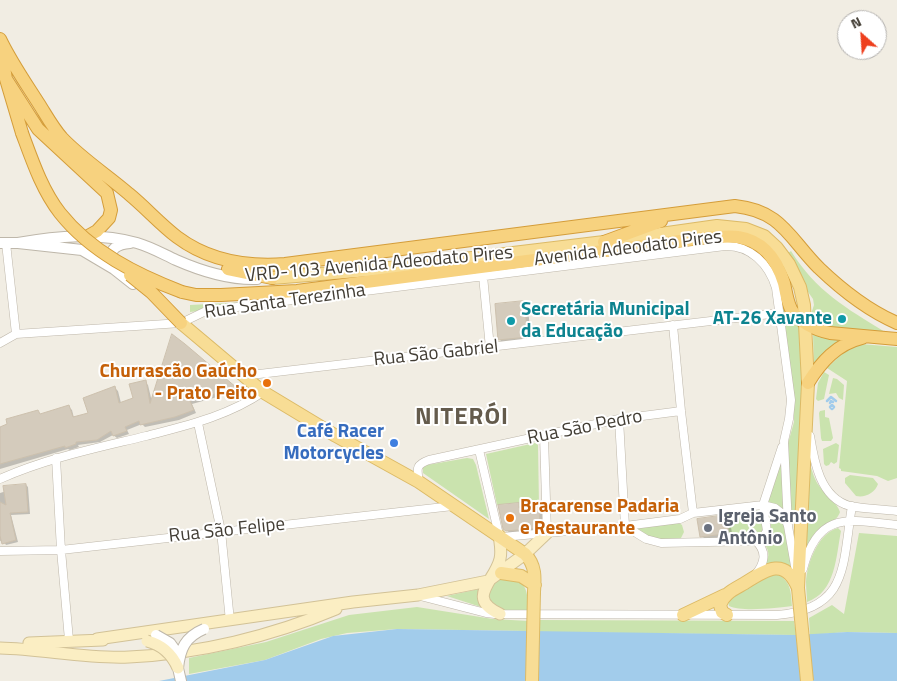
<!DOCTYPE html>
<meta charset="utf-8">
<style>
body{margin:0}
#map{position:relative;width:897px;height:681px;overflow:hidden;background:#f1ede3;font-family:"Titillium Web",sans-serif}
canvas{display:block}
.north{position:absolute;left:837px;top:10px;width:50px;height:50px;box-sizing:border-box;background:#fff;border:1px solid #b3b1ae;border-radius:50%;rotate:334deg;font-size:14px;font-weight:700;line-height:20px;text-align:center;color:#423d34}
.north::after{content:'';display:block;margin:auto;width:18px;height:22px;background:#ee3f1d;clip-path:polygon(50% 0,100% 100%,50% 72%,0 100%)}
</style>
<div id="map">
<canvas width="897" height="681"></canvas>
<div class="north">N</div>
</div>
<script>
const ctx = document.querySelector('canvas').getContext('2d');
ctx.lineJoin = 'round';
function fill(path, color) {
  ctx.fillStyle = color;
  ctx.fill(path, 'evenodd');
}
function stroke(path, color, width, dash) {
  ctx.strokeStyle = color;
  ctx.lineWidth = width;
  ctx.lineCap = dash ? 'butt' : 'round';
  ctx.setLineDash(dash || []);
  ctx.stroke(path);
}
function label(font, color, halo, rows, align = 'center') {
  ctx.font = font + ' "Titillium Web",sans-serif';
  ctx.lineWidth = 4;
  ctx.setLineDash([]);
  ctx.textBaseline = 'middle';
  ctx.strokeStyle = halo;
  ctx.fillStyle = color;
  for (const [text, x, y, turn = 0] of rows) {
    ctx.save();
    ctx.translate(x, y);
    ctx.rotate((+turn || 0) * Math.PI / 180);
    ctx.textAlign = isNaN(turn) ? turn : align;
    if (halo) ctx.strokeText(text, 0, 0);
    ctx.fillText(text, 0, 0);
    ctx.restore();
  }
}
fill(new Path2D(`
 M735,240l26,9 43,79 -6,186h-7l-4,-67 7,-25v-23l-23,-130c-7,-13 -17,-21 -31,-25l-550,68v-7l57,-3z
 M791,251c25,40 55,57 94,81l-55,-5 -19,-6 -1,-4 4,-12 -1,-6 -7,-10 -18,-36z
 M813,334l35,5 -34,31z
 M861,344l36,3v131l-9,3 -11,-5 -36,-5v-2l-2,-1 8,-87 -20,-13 18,-17z
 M824,372l5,3 -5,24 -6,2 -2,-2 2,-16z
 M833,378l4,1 7,6 -1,15 -4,-2 -3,-5 -7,1z
 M825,410v7l4,1 4,20 -2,3h-9l-1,-3 -2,-25 1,-2z
 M535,443l3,2 1,61 -20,2 -1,-5 -21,2 -11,-51z
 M836,443l3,2 -2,17 -3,2 -3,-2 -2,3 -3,1 -2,-2 -1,-15z
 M782,453l4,60 -10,-9 -10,-1z
 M467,458l6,1 3,6 13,54 -66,-46v-5l4,-3z
 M809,461c3,9 5,19 11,26 6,9 17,15 20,25 -3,10 -18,15 -25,22 -3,4 -6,10 -9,14z
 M850,475l23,3 5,6c-3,9 -13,14 -22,12l-11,-13v-5z
 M761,508l5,20 -4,9 -32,3 -4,-30z
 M768,510c21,4 21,42 24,60l-27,-5c5,-9 5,-16 -4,-24 15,-8 9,-17 7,-31z
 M676,521l6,4 2,7 -4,8h-26l-23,-13z
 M838,528l3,3c-5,25 -5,61 -34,71 0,-6 -1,-13 -1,-20 1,-18 12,-49 32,-54z
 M859,533l38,3v97l-50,-1 -37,3 -1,-17 23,-13 12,9z
 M778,574c13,8 13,18 14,32 -14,2 -51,6 -63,0l-1,-4 1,-4 38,-23z
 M498,579c26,0 30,5 30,31h-26l-13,-9 -1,-13z
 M479,589v9l5,10 -37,-12z
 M417,607l76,12 36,2 -1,10 -131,-2 -50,4 -26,6 -56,21 -76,14v-16l77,-16 83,-27z
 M539,620l255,1 2,14 -257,-3z`), '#cae3ae');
fill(new Path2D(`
 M397,629l399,6 51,-3 50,1v48h-738l106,-21 68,-24z`), '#a2cceb');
fill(new Path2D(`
 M524,303l4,4 3,34 -27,3 -4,-4z
 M185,345l54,46 -47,13 4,9 -17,7 -34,7 -3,-3 -15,6 2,4 -12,4 -4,-3 -13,7 -22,3 1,2 -9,3 -2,-1 -68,20v-41l38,-16 3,3 27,-9 4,4 2,8 16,-4 25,-26 3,3 3,12 14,-5 10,-16 3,3 4,17z
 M26,485l2,2 2,27 -19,1 7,27 -12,3 -3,-5 -3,1v-48z
 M518,504l3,5 18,-2 3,3v21l-32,2 -5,-4z
 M726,516l4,4 2,14 -4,1v3l-22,2 -4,-4z`), '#0003');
stroke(new Path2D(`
 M827,401l4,-4 5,4
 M830,403l1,-2 2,1
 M832,405l2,2 -2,2 -2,-2z`), '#a2cceb', 2.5);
const building = new Path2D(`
 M524,301l4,36 -30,3 -3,-36z
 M172,334l13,10 52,44 -47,13 4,9 -19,7 -35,8 -1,-4 -14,6 2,4 -14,5 -2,-5 -14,9 -21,2v2l-11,4v-2l-65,18v-37l7,-3 -1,-5 32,-9 2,4 29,-9 4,12 15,-4 -5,-15 32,-12 4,17 14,-5 -4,-14 17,-4 4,23z
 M26,484l2,28 -18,1 6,27 -14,4 -2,-8v-34l6,3 -3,-19z
 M519,503v5l20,-2 1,22 -34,3 -3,-2 -5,-24z
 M726,515l2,16h-3v3l-25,3 -3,-18z`);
fill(building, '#d4cbbc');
stroke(building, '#ccc0ad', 1);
const minor = new Path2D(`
 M6,243l10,91
 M483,276l7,72
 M673,325l8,86 12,102
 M0,343l16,-9 165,-11 25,-12 15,-2 504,-63c25,-1 44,18 51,42l15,112 -2,19 -5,22 4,85
 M242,376l537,-63
 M619,419l6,107 21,13 15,4 95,-2 7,-4 4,-6 -4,-26 19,-58
 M198,423l23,108 9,90
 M544,436l3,97
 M810,436c4,25 10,62 40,70 15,3 32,3 47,5
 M479,450l20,85
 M56,458l5,92 8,90
 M0,479c47,-21 97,-31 146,-43 42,-11 82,-20 117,-44
 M419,482c-2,-13 -4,-17 10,-22l190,-41 62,-8
 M502,537l123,-11 55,-7 13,-6 70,-8 12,3 9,7 4,11 7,40
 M0,551l61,-1 392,-44
 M803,569c15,-59 46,-49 94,-44
 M756,574c9,-12 11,-22 0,-33
 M420,596l66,17 9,1 282,1c73,-6 65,-51 75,-109`);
const tertiary = new Path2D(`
 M0,243h18l64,7 32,19 19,15
 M18,243c39,-7 81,-11 119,0 14,4 26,11 39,17 25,11 53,20 81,19
 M112,263c-4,-14 5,-19 18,-20
 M178,668l3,13`);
const secondary = new Path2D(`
 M499,535c1,8 3,16 1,24 -5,22 -35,39 0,55
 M97,639l256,-37 65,-7 70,-14 37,-27 22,-21
 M29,643l74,-3
 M0,648c43,1 86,11 129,9 70,-3 143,-21 207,-48`);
const primary = new Path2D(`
 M272,278l109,-9 223,-27 113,-16 29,3 18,7 13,12 12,16 11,23 4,18 4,78 -10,205
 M181,323l82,69 73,44 83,46 106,72c11,11 10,24 9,38
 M501,573l20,3 14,9
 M683,615l42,-20
 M727,615l-5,-3 -2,-7c4,-12 15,-16 25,-22 22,-14 40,-26 53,5`);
const trunk = new Path2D(`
 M0,39c11,23 25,43 39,65 7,11 14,24 23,34 20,21 45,37 67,56 17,14 31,30 48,43 32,24 69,30 108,27l450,-58c47,5 54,32 84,62 23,22 48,42 78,55
 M1,50l5,29 16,54
 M6,79l32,50 69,64 4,17 -2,8 -12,13 -9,5
 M604,242l57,-21
 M228,269l44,9
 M182,292l14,3h25l76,-4 406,-53c11,0 24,-3 35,-1 26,4 39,23 46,46 2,9 3,18 7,26 7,13 25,21 39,24l67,6
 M808,383c13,-21 29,-39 54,-45`);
stroke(minor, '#beb7aa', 9);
stroke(tertiary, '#beb7aa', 12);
stroke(secondary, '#d2c297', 13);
stroke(primary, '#dcba66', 14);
stroke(trunk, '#d49d3a', 14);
stroke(minor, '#fff', 8);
stroke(tertiary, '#fff', 10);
stroke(secondary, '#fbeec3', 11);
stroke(primary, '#f8dd95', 12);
stroke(trunk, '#f7d27f', 12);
const tertiaryBridge = new Path2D(`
 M156,635l14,8 10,14
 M178,668c2,-19 7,-31 26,-39`);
const secondaryBridge = new Path2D(`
 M147,641c16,4 25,13 31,27`);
const primaryBridge = new Path2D(`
 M798,588l9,93
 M532,681l2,-89`);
const trunkBridge = new Path2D(`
 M22,133c10,27 20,57 38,80 31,39 77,62 122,79
 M130,275l21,17 30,31`);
stroke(tertiaryBridge, '#beb7aa', 12, []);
stroke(secondaryBridge, '#d2c297', 13, []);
stroke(primaryBridge, '#dcba66', 14, []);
stroke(trunkBridge, '#d49d3a', 14, []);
stroke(tertiaryBridge, '#fff', 10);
stroke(secondaryBridge, '#fbeec3', 11);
stroke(primaryBridge, '#f8dd95', 12);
stroke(trunkBridge, '#f7d27f', 12);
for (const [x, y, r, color] of [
 [842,319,5,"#0f9aa8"],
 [511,321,5,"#0f9aa8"],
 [267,383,5,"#e8710a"],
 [394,443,5,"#3f7fe0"],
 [510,518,5,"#e8710a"],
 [708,528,5,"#6b7280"]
]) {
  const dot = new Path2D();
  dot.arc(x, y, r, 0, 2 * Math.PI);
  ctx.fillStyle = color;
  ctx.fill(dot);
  stroke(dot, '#fff', 2);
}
label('19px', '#423d34', '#fff', [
 ["Avenida Adeodato Pires",628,249,-7],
 ["VRD-103 Avenida Adeodato Pires",379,265,-5],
 ["Rua Santa Terezinha",285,302,-8],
 ["Rua São Gabriel",436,354,-6],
 ["Rua São Pedro",585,428,-11],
 ["Rua São Felipe",227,531,-6]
]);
label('bold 19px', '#0d838f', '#fff', [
 ["Secretária Municipal",521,310],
 ["da Educação",521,332],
 ["AT-26 Xavante",832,319,"right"]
], 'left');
label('bold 19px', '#c56008', '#fff', [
 ["Churrascão Gaúcho",257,372],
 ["- Prato Feito",257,394],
 ["Bracarense Padaria",520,507,"left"],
 ["e Restaurante",520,529,"left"]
], 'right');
label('bold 19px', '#366cbe', '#fff', [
 ["Café Racer",384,432],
 ["Motorcycles",384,454]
], 'right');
label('bold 19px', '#5b616d', '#fff', [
 ["Igreja Santo",718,517],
 ["Antônio",718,539]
], 'left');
ctx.letterSpacing = '1px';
label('bold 24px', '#645b4c', '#fff', [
 ["NITERÓI",462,418]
]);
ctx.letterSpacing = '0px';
</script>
